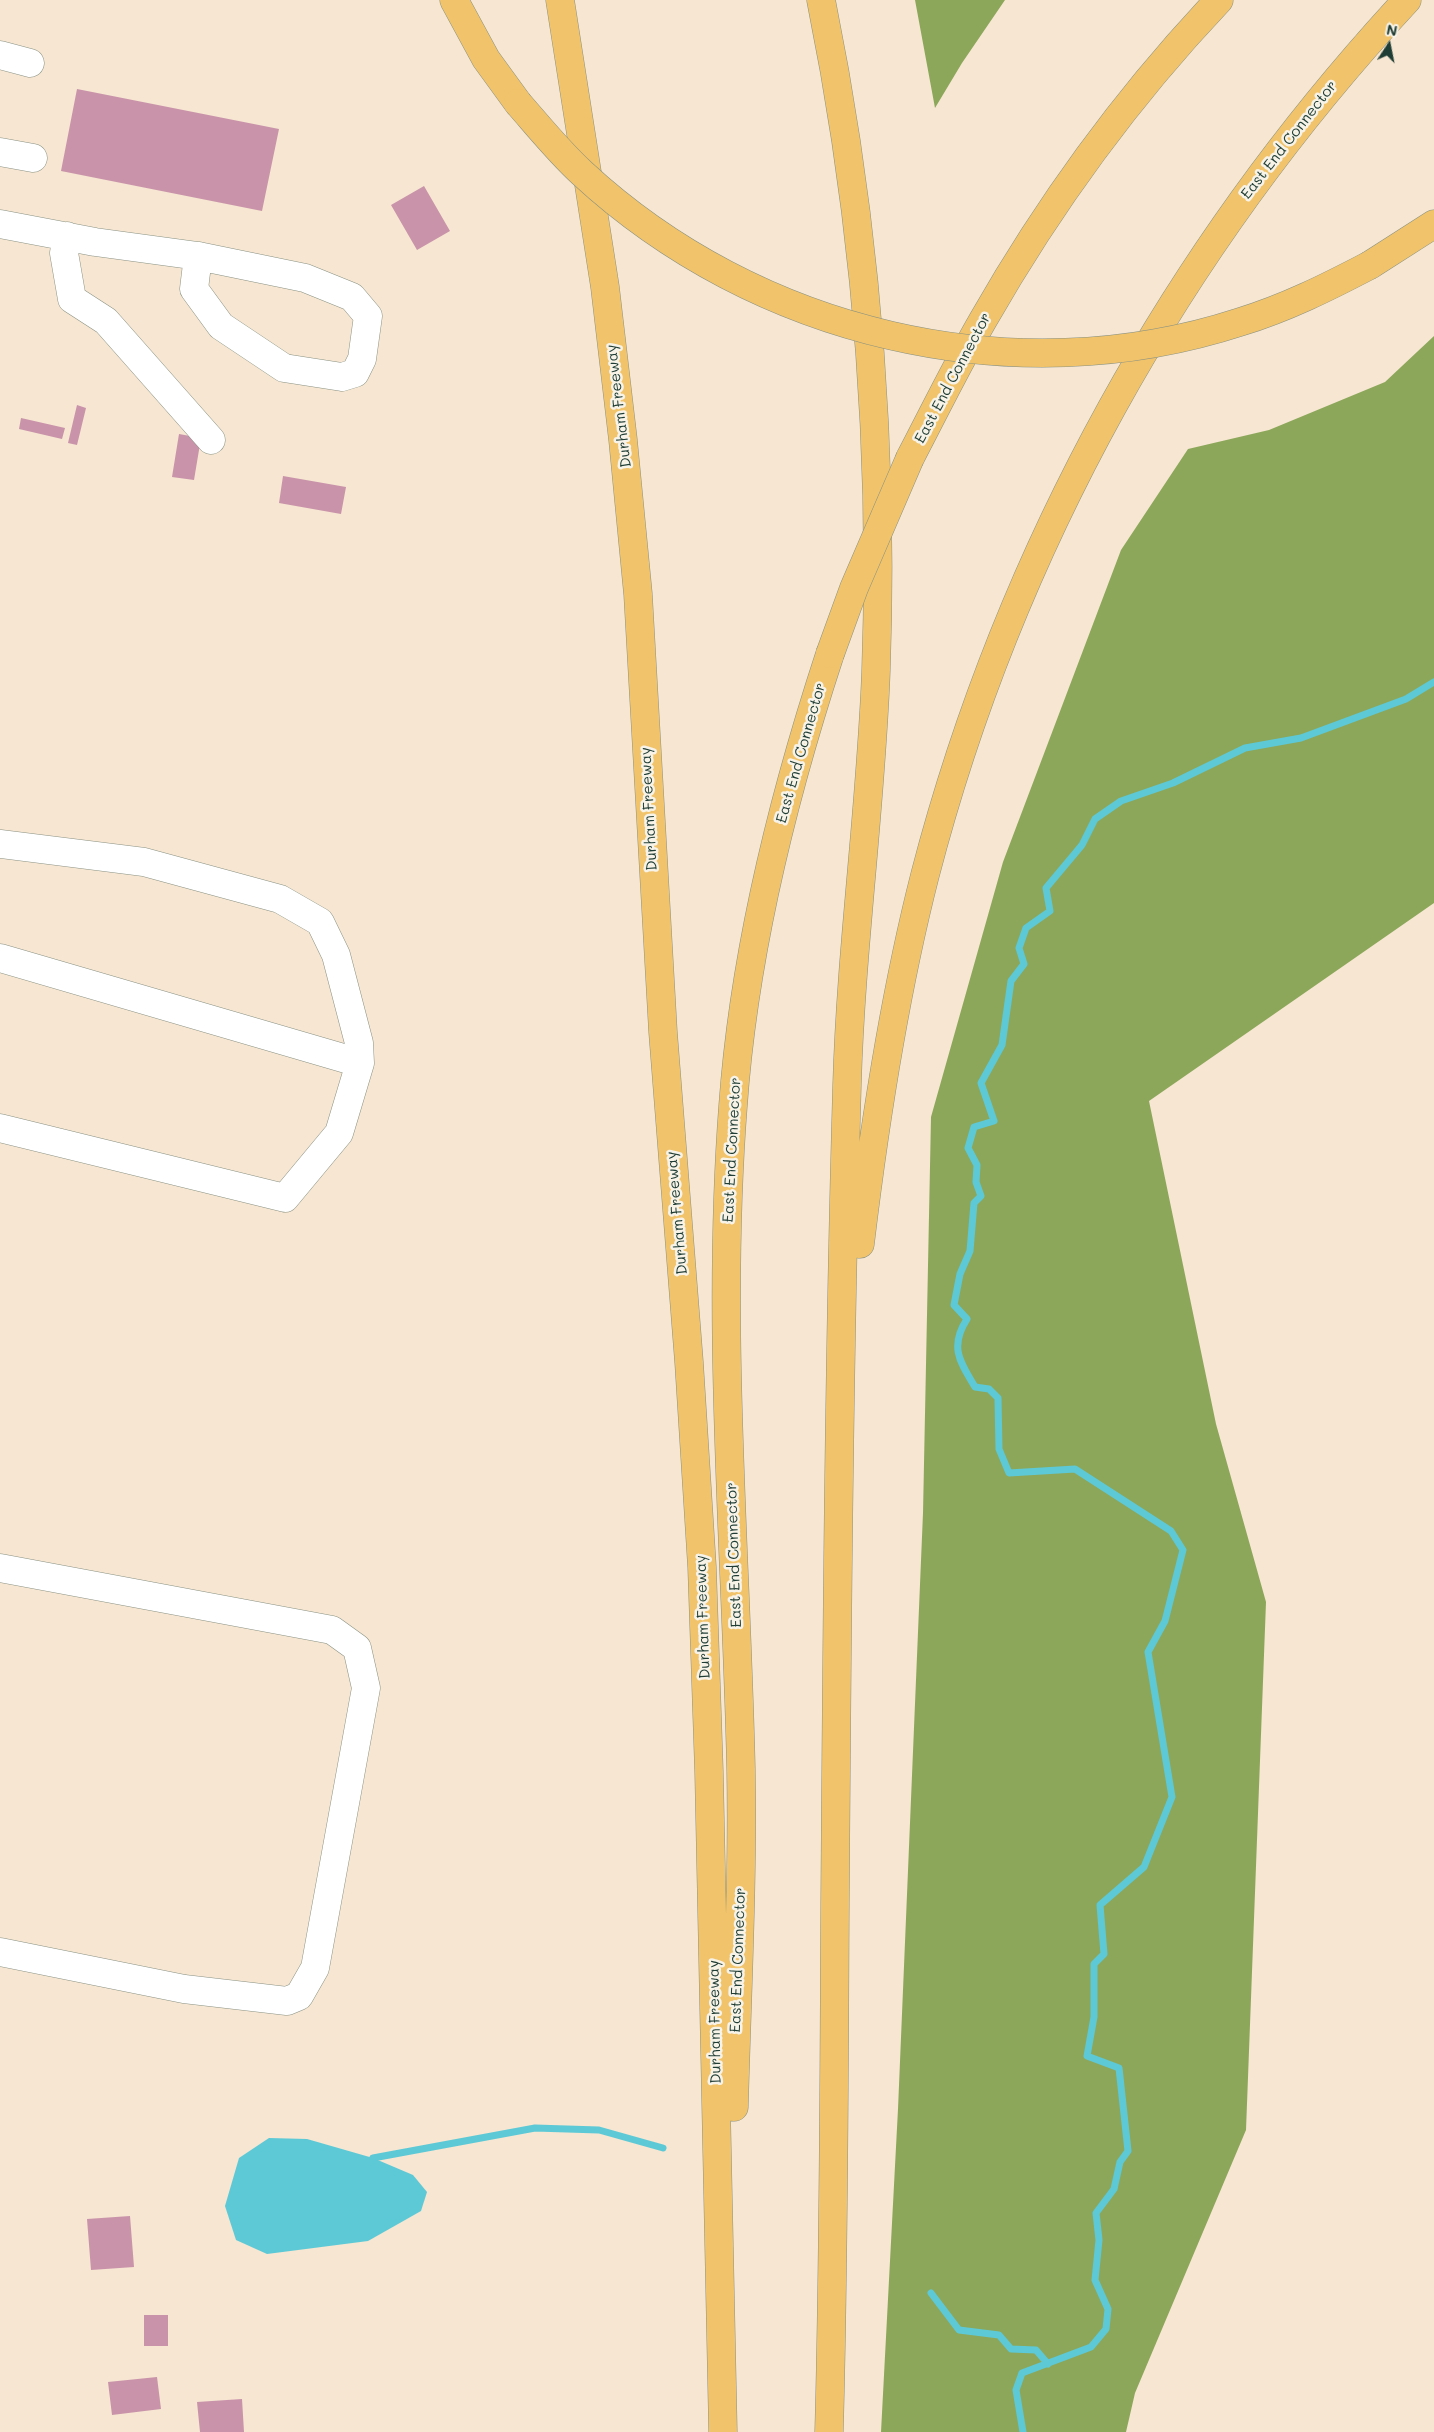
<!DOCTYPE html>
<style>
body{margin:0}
#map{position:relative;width:1434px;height:2432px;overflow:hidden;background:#f6e6d2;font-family:Mali,sans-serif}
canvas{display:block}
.north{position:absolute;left:1364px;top:20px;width:50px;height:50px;-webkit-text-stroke:4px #f7f3e8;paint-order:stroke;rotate:11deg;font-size:14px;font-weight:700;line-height:20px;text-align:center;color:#1f3d34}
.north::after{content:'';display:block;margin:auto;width:18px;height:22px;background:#1f3d34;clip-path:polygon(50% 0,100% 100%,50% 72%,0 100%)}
</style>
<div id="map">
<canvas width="1434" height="2432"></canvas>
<div class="north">N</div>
</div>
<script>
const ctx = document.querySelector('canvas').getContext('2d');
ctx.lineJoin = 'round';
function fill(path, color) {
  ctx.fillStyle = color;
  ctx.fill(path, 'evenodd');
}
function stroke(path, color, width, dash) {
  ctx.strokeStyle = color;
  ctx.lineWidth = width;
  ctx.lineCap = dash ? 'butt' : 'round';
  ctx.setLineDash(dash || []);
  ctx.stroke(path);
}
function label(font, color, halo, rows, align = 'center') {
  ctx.font = font + ' Mali,sans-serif';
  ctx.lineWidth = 5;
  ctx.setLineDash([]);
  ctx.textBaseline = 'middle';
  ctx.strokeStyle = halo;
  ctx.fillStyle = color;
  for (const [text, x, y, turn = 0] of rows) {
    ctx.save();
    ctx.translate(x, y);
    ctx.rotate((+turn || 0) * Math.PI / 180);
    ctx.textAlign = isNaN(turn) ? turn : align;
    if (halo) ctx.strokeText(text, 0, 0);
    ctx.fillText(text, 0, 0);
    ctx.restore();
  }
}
fill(new Path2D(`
 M915,0h90l-43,63 -27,45z
 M1434,336v567l-285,198 67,323 50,178 -20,528 -111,263 -9,39h-245l17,-323 25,-596 8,-396 72,-255 118,-312 67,-101 81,-19 116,-48z`), '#8ca75a');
fill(new Path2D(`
 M269,2138l38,1 66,19 40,17 14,17 -6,19 -53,30 -101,13 -31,-14 -11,-34 14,-48z`), '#5dc9d6');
stroke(new Path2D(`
 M373,2158l162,-30 64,2 64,18
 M931,2293l28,37 40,5 12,14 25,1 12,14
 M1023,2432l-7,-42 6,-17 69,-26 15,-18 2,-20 -13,-29 4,-40 -3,-27 18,-24 6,-27 8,-11 -9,-83 -32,-12 7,-39v-53l10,-10 -4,-49 44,-38 28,-70 -24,-145 17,-31 18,-71 -12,-19 -96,-62 -66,4 -10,-24 -1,-51 -9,-9 -14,-2c-15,-25 -26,-40 -8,-68l-13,-14 6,-31 10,-23 4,-48 7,-7 -5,-14 1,-17 -9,-17 6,-21 20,-6 -13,-38 21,-38 9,-64 13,-17 -5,-16 7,-20 24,-17 -4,-23 36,-43 13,-26 26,-18 52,-18 72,-35 56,-10 105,-39 28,-17`), '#5dc9d6', 7);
fill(new Path2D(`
 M77,89l202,40 -17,82 -201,-40z
 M424,186l26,45 -33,19 -26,-45z
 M77,405l9,3 -9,37 -9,-2z
 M21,418l44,10 -3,11 -43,-10z
 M179,434l22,4 -7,42 -22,-3z
 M283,476l63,11 -5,27 -62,-11z
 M130,2216l4,51 -43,3 -4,-51z
 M144,2315h24v31h-24z
 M157,2377l4,32 -49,6 -4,-33z
 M242,2399l2,33h-44l-3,-30z`), '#c993a9');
const minor = new Path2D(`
 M0,55l30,8
 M0,152l33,6
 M0,224l95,18 103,14 107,22 47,19 16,19 -6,43 -7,14 -13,4 -58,-9 -63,-42 -27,-37 4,-33
 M67,236l-3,17 8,46 34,22 105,119
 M0,844l144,18 136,37 40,23 16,33 23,88 1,20 -21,70 -54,65 -285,-70
 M0,958l360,105
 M0,1568l332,62 25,18 9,40 -51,280 -16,28 -12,5 -103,-12 -184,-37`);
const highway = new Path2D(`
 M454,0l32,59 32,44
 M560,0l45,287 18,153 15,154 25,438 26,330 13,205 7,205 14,660
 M821,0c45,221 63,444 55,670 -5,138 -25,276 -29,415 -8,273 -10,547 -12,820 -1,176 -1,352 -6,527
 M1370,265l64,-41
 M910,458c24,-46 47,-93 73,-138 65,-114 145,-224 236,-320
 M860,1244c15,-124 34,-248 65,-369 85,-327 253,-628 482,-875
 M734,2107c3,-112 9,-225 7,-338 -5,-221 -25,-442 -8,-663 11,-154 49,-306 97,-452`);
stroke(minor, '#8a9283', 29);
stroke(highway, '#8a9283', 29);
stroke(minor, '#fff', 28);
stroke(highway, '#f1c36a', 28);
const highwayBridge = new Path2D(`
 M518,103c21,24 41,49 64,70 174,161 431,223 658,149 46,-14 88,-35 130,-57
 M830,654l24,-66 56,-130`);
stroke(highwayBridge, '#8a9283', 29, []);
stroke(highwayBridge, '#f1c36a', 28);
label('15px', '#1f3d34', '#f7f3e8', [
 ["East End Connector",1289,140,-52],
 ["East End Connector",953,378,-62],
 ["Durham Freeway",619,406,-97],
 ["East End Connector",801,753,-74],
 ["Durham Freeway",649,809,-93],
 ["East End Connector",732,1150,-87],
 ["Durham Freeway",677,1213,-95],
 ["East End Connector",734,1555,-92],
 ["Durham Freeway",703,1617,-92],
 ["East End Connector",738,1960,-88],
 ["Durham Freeway",715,2022,-91]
]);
</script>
